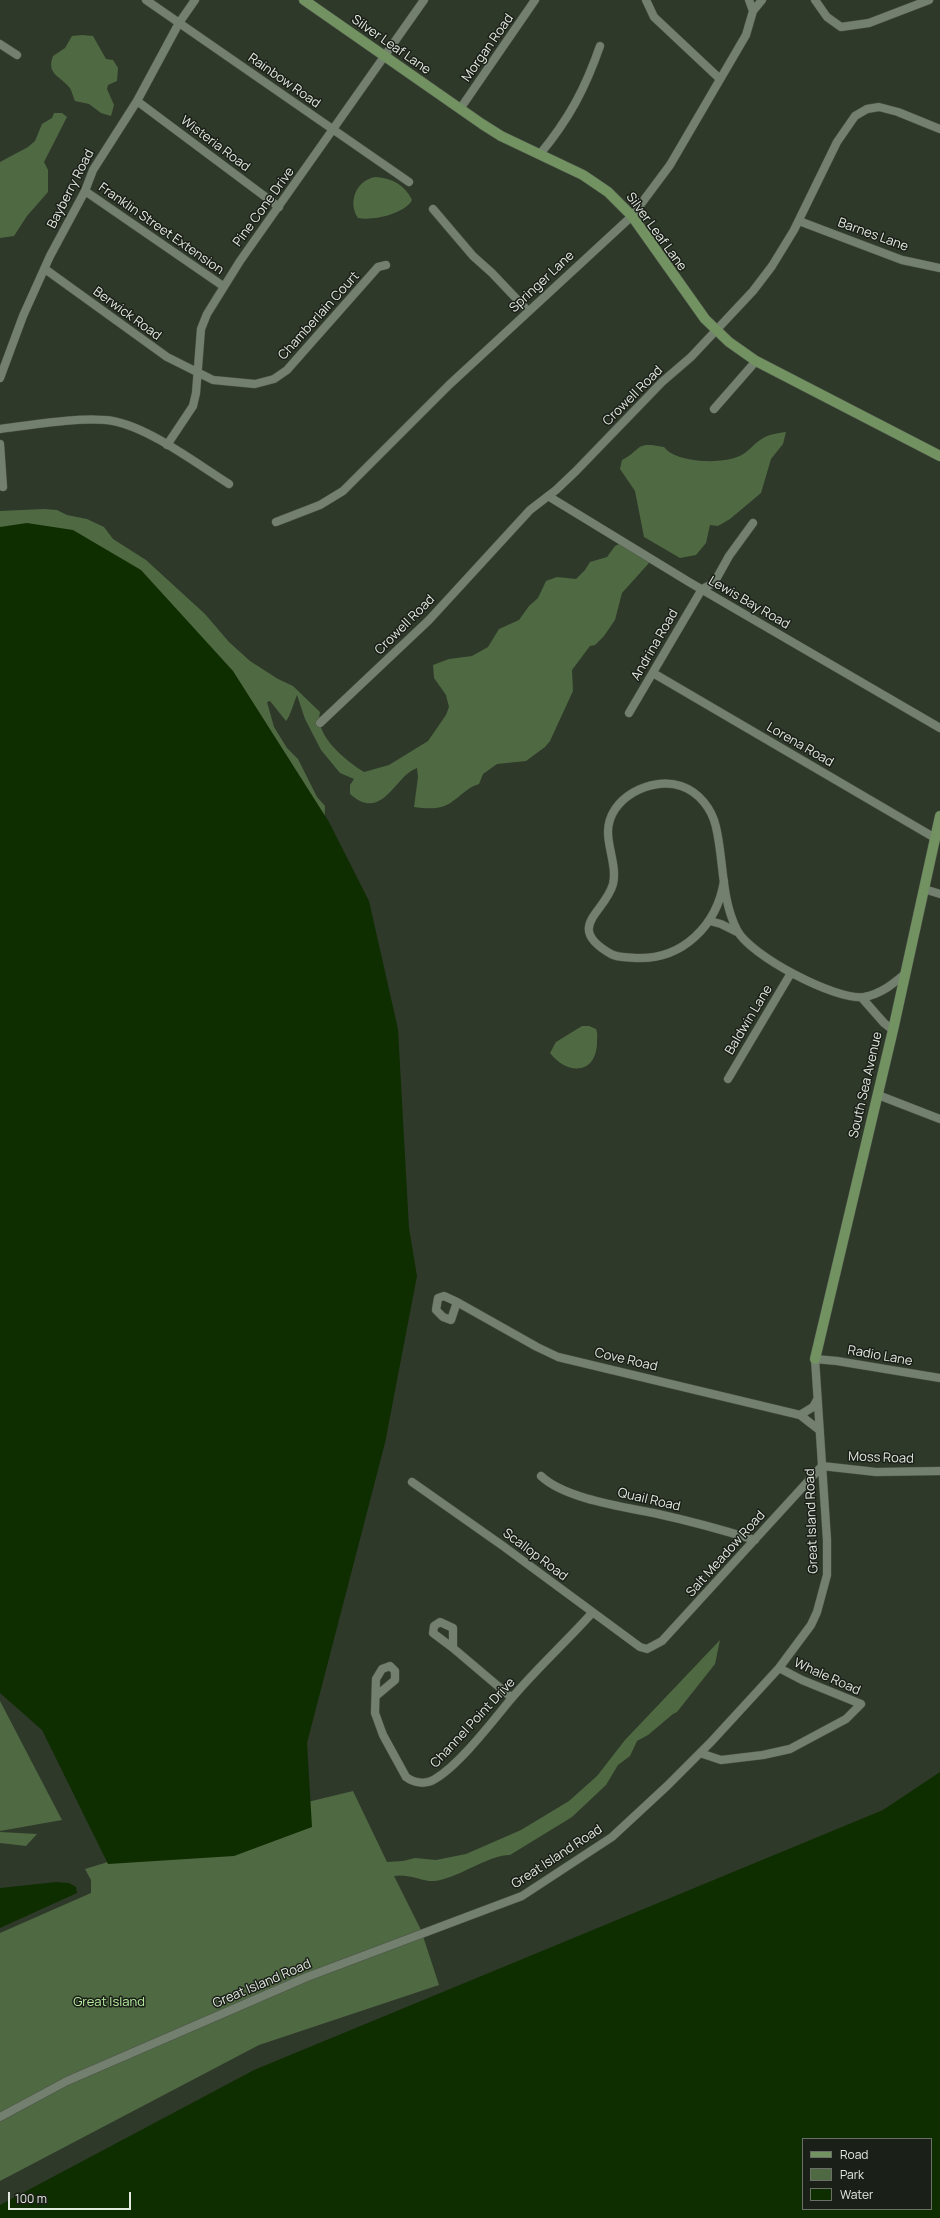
<!DOCTYPE html>
<style>
body{margin:0}
#map{position:relative;width:940px;height:2218px;overflow:hidden;background:#2f392a;font-family:Manrope,sans-serif}
canvas{display:block}
.legend{position:absolute;left:802px;top:2138px;width:130px;height:72px;box-sizing:border-box;background:#1a1f18;border:1px solid #6a7068;margin:0;padding:5px 7px;list-style:none;font-size:12px;color:#e2e9df}
.legend li{display:flex;align-items:center;gap:8px;height:20px}
.legend b{width:20px;border:1px solid #6a7068}
.scale{position:absolute;left:8px;top:2192px;width:123px;height:18px;box-sizing:border-box;border:2px solid #e2e9df;border-top:0;padding-left:5px;font-size:12px;line-height:14px;white-space:nowrap;color:#e2e9df;-webkit-text-stroke:3px #1a1f18;paint-order:stroke}
</style>
<div id="map">
<canvas width="940" height="2218"></canvas>
<ul class="legend">
<li><b style="height:5px;background:#729262"></b>Road</li>
<li><b style="height:11px;background:#4f6942"></b>Park</li>
<li><b style="height:11px;background:#0f2e00"></b>Water</li>
</ul>
<div class="scale">100 m</div>
</div>
<script>
const ctx = document.querySelector('canvas').getContext('2d');
ctx.lineJoin = 'round';
function fill(path, color) {
  ctx.fillStyle = color;
  ctx.fill(path, 'evenodd');
}
function stroke(path, color, width, dash) {
  ctx.strokeStyle = color;
  ctx.lineWidth = width;
  ctx.lineCap = dash ? 'butt' : 'round';
  ctx.setLineDash(dash || []);
  ctx.stroke(path);
}
function label(font, color, halo, rows, align = 'center') {
  ctx.font = font + ' Manrope,sans-serif';
  ctx.lineWidth = 3;
  ctx.setLineDash([]);
  ctx.textBaseline = 'middle';
  ctx.strokeStyle = halo;
  ctx.fillStyle = color;
  for (const [text, x, y, turn = 0] of rows) {
    ctx.save();
    ctx.translate(x, y);
    ctx.rotate((+turn || 0) * Math.PI / 180);
    ctx.textAlign = isNaN(turn) ? turn : align;
    if (halo) ctx.strokeText(text, 0, 0);
    ctx.fillText(text, 0, 0);
    ctx.restore();
  }
}
fill(new Path2D(`
 M82,35l11,1 13,23 7,1 5,8 -1,13 -9,4 -1,4 7,16 -3,11 -10,-3 -12,-9 -14,-3c-2,-4 -3,-11 -6,-14 -9,-11 -23,-13 -16,-31l12,-8 7,-12z
 M54,113h8l5,4 -23,45 4,8v22l-21,24 -13,20 -14,2v-76l28,-15 7,-6 7,-17 10,-6z
 M376,177c16,1 29,8 36,23 -7,14 -40,21 -54,18 -11,-16 -1,-39 18,-41z
 M786,432l-3,12 -12,15 -10,34 -31,26 -12,7 -8,-1 -4,18 -10,12 -16,3 -36,-21 -9,-46 -15,-22 2,-9c21,-11 12,-19 42,-13 12,16 56,17 73,10 12,-4 17,-15 28,-20 6,-3 14,-4 21,-5z
 M44,509l13,1 10,5 20,4 17,8 9,12 33,21 59,54 24,28 21,19 28,18 15,7 27,26c-6,23 26,49 44,60l25,-7 39,-24 18,-26 3,-8 -3,-12 -12,-17 -1,-13 16,-6 23,-3 16,-9 11,-18 20,-9 10,-14 9,-8 8,-17 11,-4 19,2 9,-9 5,-8 17,-5 8,-11 6,-3 27,13 1,7 -27,30 -7,27 -11,16 -9,9 -5,1 -18,24 1,21 -23,50 -5,6 -19,14 -29,3 -14,10 -4,10c-12,4 -16,10 -26,17 -11,9 -25,8 -39,6l4,-30 -1,-9c-23,8 -34,55 -67,26v-9l4,-6 -14,-6 -19,-23 -16,-31 -8,-24c-3,7 -7,22 -11,26l-16,-20 -3,1 7,25 13,21 11,11 19,38 8,9 -1,23 -324,-286v-32z
 M582,1026h7l7,3c2,5 1,9 1,15 -2,32 -31,30 -47,9l6,-11z
 M720,1640l-5,24 -38,48 -4,2 -25,21 -11,6 -7,15 -12,9 -12,20 -34,32 -62,38c-23,0 -52,24 -76,26 -10,1 -26,-8 -40,-5l27,54 18,55 -180,60 -259,136v-248l91,-40v-13l-6,-11 202,-62 66,-16 34,71 16,-1 12,-3 21,2 30,-6 55,-24 48,-29 28,-25 28,-36z
 M0,1701l62,119 -62,11z
 M0,1832l37,2 -11,12 -26,-3z`), '#4f6942');
fill(new Path2D(`
 M27,523l46,7 68,40 92,101 96,151 40,79 29,128 11,199 8,48 -32,167 -78,300 5,84 -78,29 -126,8 -66,-134 -42,-37v-1166z
 M940,1772v446h-940v-13l254,-135 629,-260zM803,2139h128v70h-128z
 M56,1882l13,1 7,4 1,6 -77,35v-40z`), '#0f2e00');
const street = new Path2D(`
 M146,0l263,182
 M646,0l8,17 66,62
 M815,0l12,17 14,10 28,-4 60,-23
 M753,11l9,-11
 M0,44l17,11
 M137,101l142,106
 M460,109l75,-109
 M540,154c29,-35 45,-65 60,-108
 M85,191l138,95
 M433,209l40,47 19,17 36,38
 M799,221l103,39 38,8
 M45,269l122,88 46,23 42,4 19,-5 13,-9 91,-103 8,-2
 M0,378l23,-62 27,-60 35,-65 8,-21 44,-69 42,-78 16,-23
 M714,409l42,-48
 M0,429c31,-4 83,-13 113,-8 37,7 84,43 116,63
 M0,444l3,43
 M167,445l26,-39 3,-13 5,-64 6,-15 33,-53 184,-261
 M548,496l141,86 251,146
 M276,522l44,-17 23,-14 106,-106 183,-169 38,-51 76,-130 7,-24 -4,-11
 M702,589l12,-6 15,-27 24,-33
 M653,673l282,165
 M629,713l73,-124
 M320,723l109,-103 101,-110 26,-20 20,-19 86,-89 29,-25 62,-66 19,-25 22,-36 43,-88 18,-26 12,-7 12,-2 19,5 42,17
 M724,881c-7,44 -41,79 -88,77 -8,-1 -18,0 -25,-4 -47,-27 -6,-41 2,-70 4,-17 -5,-35 -5,-52 0,-34 43,-56 73,-46 18,6 31,23 35,41 8,34 5,72 21,103 12,25 99,71 127,67 17,-3 29,-13 42,-24
 M924,889l16,5
 M710,921l11,3 16,8
 M862,998l22,25 9,7
 M728,1079l63,-106
 M878,1095l62,24
 M457,1302l-6,18 -8,-3 -7,-7 2,-12 6,-2 13,6 80,45 21,10 242,58 13,-8 4,-7
 M800,1415l18,14
 M541,1476c24,23 84,31 117,38 32,7 65,16 97,26
 M412,1482l91,64 137,101 7,2 15,-8 160,-175 54,6 64,-1
 M440,1622l13,6v20l-20,-15 1,-7z
 M453,1648l59,50
 M376,1696l19,-16v-9l-5,-5 -8,3 -6,10 -1,34 8,22 23,42c8,6 20,8 29,2 25,-15 56,-56 76,-80 25,-30 55,-57 81,-86
 M700,1753l21,7 42,-5 27,-6 56,-30 15,-15 -59,-24 -23,-12
 M0,2117l67,-36 240,-104 215,-81 90,-59 55,-51 44,-44 68,-74 32,-43 6,-13 10,-37v-35l-12,-181 22,2 103,17`);
const secondary = new Path2D(`
 M304,0l178,124 19,12 82,39 25,17 24,24 73,103 24,23 27,19 184,95
 M815,1359l78,-329 47,-214`);
stroke(street, '#4c5448', 9);
stroke(secondary, '#4c5448', 11);
stroke(street, '#74806f', 8);
stroke(secondary, '#729262', 10);
label('13px', '#e2e9df', '#1a1f18', [
 ["Silver Leaf Lane",391,45,35],
 ["Morgan Road",488,48,-55],
 ["Rainbow Road",284,81,35],
 ["Wisteria Road",215,144,37],
 ["Bayberry Road",71,189,-63],
 ["Pine Cone Drive",264,207,-54],
 ["Franklin Street Extension",161,229,35],
 ["Silver Leaf Lane",656,232,54],
 ["Barnes Lane",873,235,20],
 ["Springer Lane",542,282,-43],
 ["Berwick Road",127,314,36],
 ["Chamberlain Court",319,316,-48],
 ["Crowell Road",633,396,-45],
 ["Lewis Bay Road",749,603,30],
 ["Crowell Road",405,625,-45],
 ["Andrina Road",655,645,-60],
 ["Lorena Road",800,745,30],
 ["Baldwin Lane",749,1020,-59],
 ["South Sea Avenue",866,1085,-77],
 ["Radio Lane",880,1356,10],
 ["Cove Road",626,1360,13],
 ["Moss Road",881,1458,2],
 ["Quail Road",649,1500,13],
 ["Great Island Road",812,1521,-92],
 ["Salt Meadow Road",726,1554,-48],
 ["Scallop Road",535,1555,37],
 ["Whale Road",827,1677,24],
 ["Channel Point Drive",473,1723,-47],
 ["Great Island Road",557,1857,-33],
 ["Great Island Road",262,1984,-23]
]);
label('13px', '#b9eda1', '#1a1f18', [
 ["Great Island",109,2002]
]);
</script>
